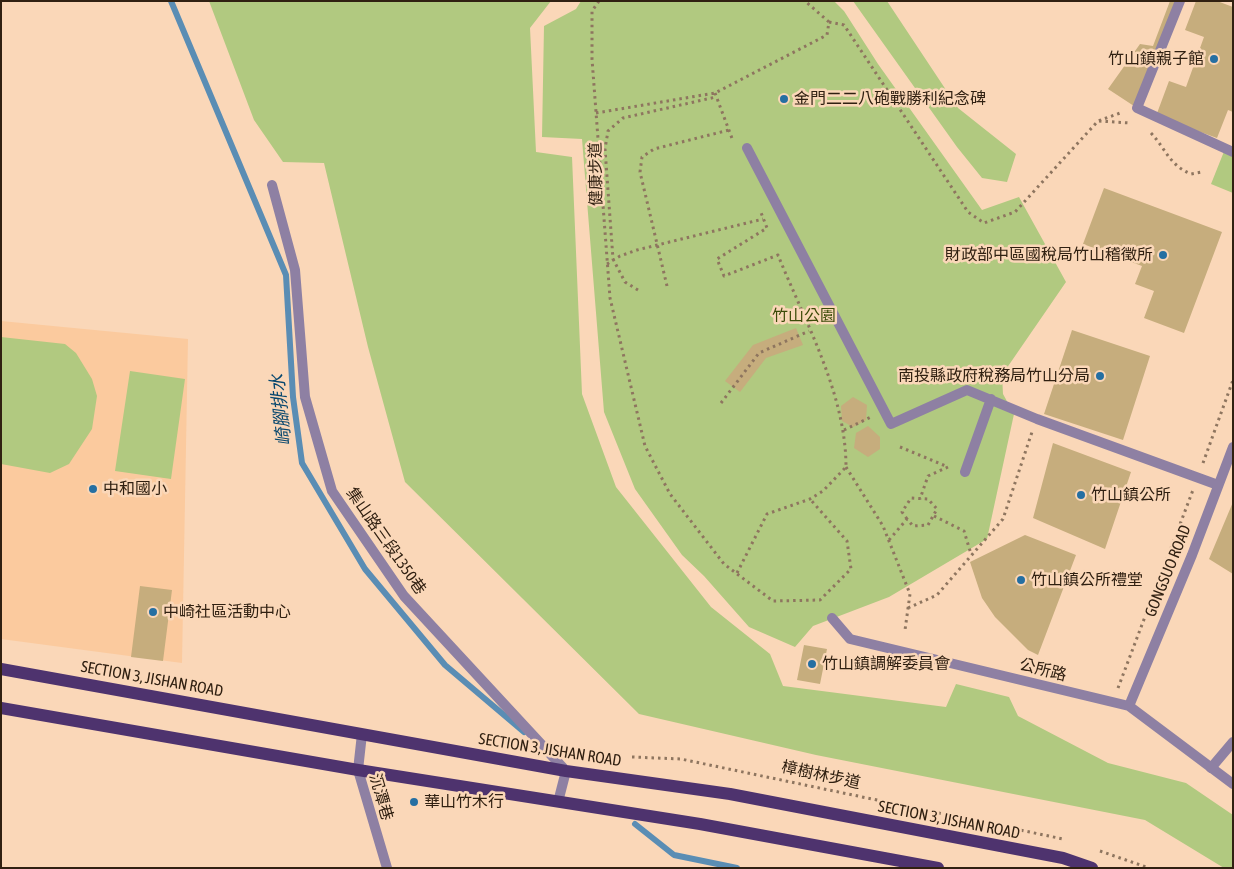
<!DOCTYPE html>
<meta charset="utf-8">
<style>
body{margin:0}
#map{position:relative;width:1234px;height:869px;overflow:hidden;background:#fad7b8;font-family:"Asap Condensed",sans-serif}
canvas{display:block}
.frame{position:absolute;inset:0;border:2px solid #302011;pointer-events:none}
</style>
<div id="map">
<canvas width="1234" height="869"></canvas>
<div class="frame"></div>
</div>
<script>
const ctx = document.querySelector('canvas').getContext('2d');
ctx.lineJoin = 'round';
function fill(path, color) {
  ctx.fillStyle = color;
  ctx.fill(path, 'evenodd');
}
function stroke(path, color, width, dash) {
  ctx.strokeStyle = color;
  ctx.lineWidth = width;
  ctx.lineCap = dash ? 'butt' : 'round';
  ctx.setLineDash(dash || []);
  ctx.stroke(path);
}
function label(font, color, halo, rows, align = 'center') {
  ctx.font = font + ' "Asap Condensed","Noto Sans TC",sans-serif';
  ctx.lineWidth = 5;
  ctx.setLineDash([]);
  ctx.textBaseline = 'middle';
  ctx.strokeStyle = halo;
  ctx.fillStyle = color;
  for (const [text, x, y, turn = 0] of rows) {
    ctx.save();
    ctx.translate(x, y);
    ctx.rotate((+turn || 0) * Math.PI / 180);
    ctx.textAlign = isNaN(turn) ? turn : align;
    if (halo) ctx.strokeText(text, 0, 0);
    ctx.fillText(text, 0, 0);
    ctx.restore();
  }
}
fill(new Path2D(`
 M1,321l187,18 -6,324 -181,-24z`), '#fbca9e');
fill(new Path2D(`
 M209,1h342l-21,27 6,124 36,5 10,237 34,93 95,120 59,47 13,32 163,21 10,-23 53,13 9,19 90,47 78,20 47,32v53h-9l-79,-48 -329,-65 -177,-41 -234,-232 -37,-135 -44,-184 -41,-1 -29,-42z
 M581,1h253l10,10 34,53 104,146 37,-13 47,85 -64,93 1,19 11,20 -27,125 -98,58 -76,29 -18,21 -46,-20 -45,-51 -22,-21 -47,-66 -31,-77 -22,-273 -40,-2 2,-111 32,-17z
 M853,1h34l71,107 58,46 -9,28 -25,-4 -25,-31z
 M1225,149l8,3v41l-22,-9z
 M1,337l64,7 11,9 16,26 5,17 -5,33 -23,35 -19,9 -49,-9z
 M130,371l55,8 -14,100 -56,-8z`), '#b1c980');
stroke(new Path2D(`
 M171,1l115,274 7,122 9,66 63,106 80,96 79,67
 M635,824l39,31 63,13`), '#5a8db4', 6);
fill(new Path2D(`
 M1170,1h10l-43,107 -29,-19 32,-45 13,2z
 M1196,1h21l16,6v105l-5,-2 -11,28 -61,-22 13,-35 17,6 18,-50 -19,-7z
 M1104,188l118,44 -38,101 -40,-15 10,-27 -19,-7 7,-18 -59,-22z
 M796,328l7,17 -37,13 -26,34 -15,-11 28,-36z
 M1072,330l78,26 -27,84 -79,-26z
 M853,397l14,8 -1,15 -13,7 -11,-6 -1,-15z
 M868,426l12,11v12l-12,8 -14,-9 2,-15z
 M1053,443l78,29 -26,77 -72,-31z
 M1233,502v72l-24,-15z
 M1025,535l51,20 -38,100 -10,-5 -33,-33 -13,-19 -12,-36z
 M140,586l32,4 -9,71 -32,-4z
 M804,645l23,4 -7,35 -23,-4z`), '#c6ad7d');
stroke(new Path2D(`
 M599,1l-7,10v48l18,239 35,148 25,48 54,70 49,37 47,-1 31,-31 -4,-28 -37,-42
 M829,22l15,3 124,187 16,11 31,-11 83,-91 25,-9
 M715,93l18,48
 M596,113l119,-20 112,-58 2,-13 -24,-21
 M1099,121l31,2
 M1151,133c15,16 18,32 40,41l11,-2
 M607,264l13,-8 17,-6 126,-31
 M667,286l-27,-114 2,-15 12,-8 75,-19
 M638,290l-13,-8 -12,-23 -8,-110 3,-18 15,-13 93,-21
 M721,403l38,-50 50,-22
 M844,430l27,-13
 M900,447l48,20 -20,9 -8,23
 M1203,463l30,-83
 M846,467l37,59 27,68 -5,36
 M934,516l30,15 7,23
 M889,540l18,-21 6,7 15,-1 9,-16 -9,-10 -17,-1 -9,14 5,7
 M737,573l30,-59 43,-15 13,-8 23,-24c0,-73 -41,-145 -68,-212l-54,21 -7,-17 50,-31 -7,-18
 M908,608l29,-13 66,-76 29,-87
 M1118,688l75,-198
 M632,757l49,2 382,80
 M1100,851l49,17`), '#8e755f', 3, [2.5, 4]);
stroke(new Path2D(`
 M1180,1l-43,107 96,44
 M747,148l144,276 76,-34 70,29 181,66
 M272,185l23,85 10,127 27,94 72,105 162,175 -8,31
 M965,472l26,-73
 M1211,768l22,-26`), '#8e80a3', 10);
stroke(new Path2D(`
 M832,618l18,21 279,67 104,78
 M1129,706l63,-151 41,-108
 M362,734l-4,36 29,98`), '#8e80a3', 10);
stroke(new Path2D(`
 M1,669l565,102 164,23 333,64 29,10
 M1,708l357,62 342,54 238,44`), '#4e336e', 12);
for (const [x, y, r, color] of [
 [1214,59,5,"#256fa2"],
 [784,99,5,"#256fa2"],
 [1163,255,5,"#256fa2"],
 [1100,376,5,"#256fa2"],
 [93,489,5,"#256fa2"],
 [1081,495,5,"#256fa2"],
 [1021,580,5,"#256fa2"],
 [153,612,5,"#256fa2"],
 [812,664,5,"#256fa2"],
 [414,802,5,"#256fa2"]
]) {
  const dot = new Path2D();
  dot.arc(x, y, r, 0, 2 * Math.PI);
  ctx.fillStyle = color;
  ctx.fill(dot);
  stroke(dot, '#fad7b8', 2);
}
label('16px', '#302011', '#fad7b8', [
 ["竹山鎮親子館",1204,59,"right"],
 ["金門二二八砲戰勝利紀念碑",794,99],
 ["財政部中區國稅局竹山稽徵所",1153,255,"right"],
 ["南投縣政府稅務局竹山分局",1090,376,"right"],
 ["中和國小",103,489],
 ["竹山鎮公所",1091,495],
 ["竹山鎮公所禮堂",1031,580],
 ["中崎社區活動中心",163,612],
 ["竹山鎮調解委員會",822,664],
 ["華山竹木行",424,802]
], 'left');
label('16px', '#302011', '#fad7b8', [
 ["健康步道",596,174,-91],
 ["集山路三段1350巷",386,541,55],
 ["GONGSUO ROAD",1168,571,-68],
 ["公所路",1043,670,14],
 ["SECTION 3, JISHAN ROAD",152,679,10],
 ["SECTION 3, JISHAN ROAD",550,750,9],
 ["樟樹林步道",821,775,12],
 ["沉潭巷",381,797,74],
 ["SECTION 3, JISHAN ROAD",949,820,11]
]);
label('16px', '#3b4b08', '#fad7b8', [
 ["竹山公園",804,316]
]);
label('italic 18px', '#07476e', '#fad7b8', [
 ["崎腳排水",281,410,-96]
]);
</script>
